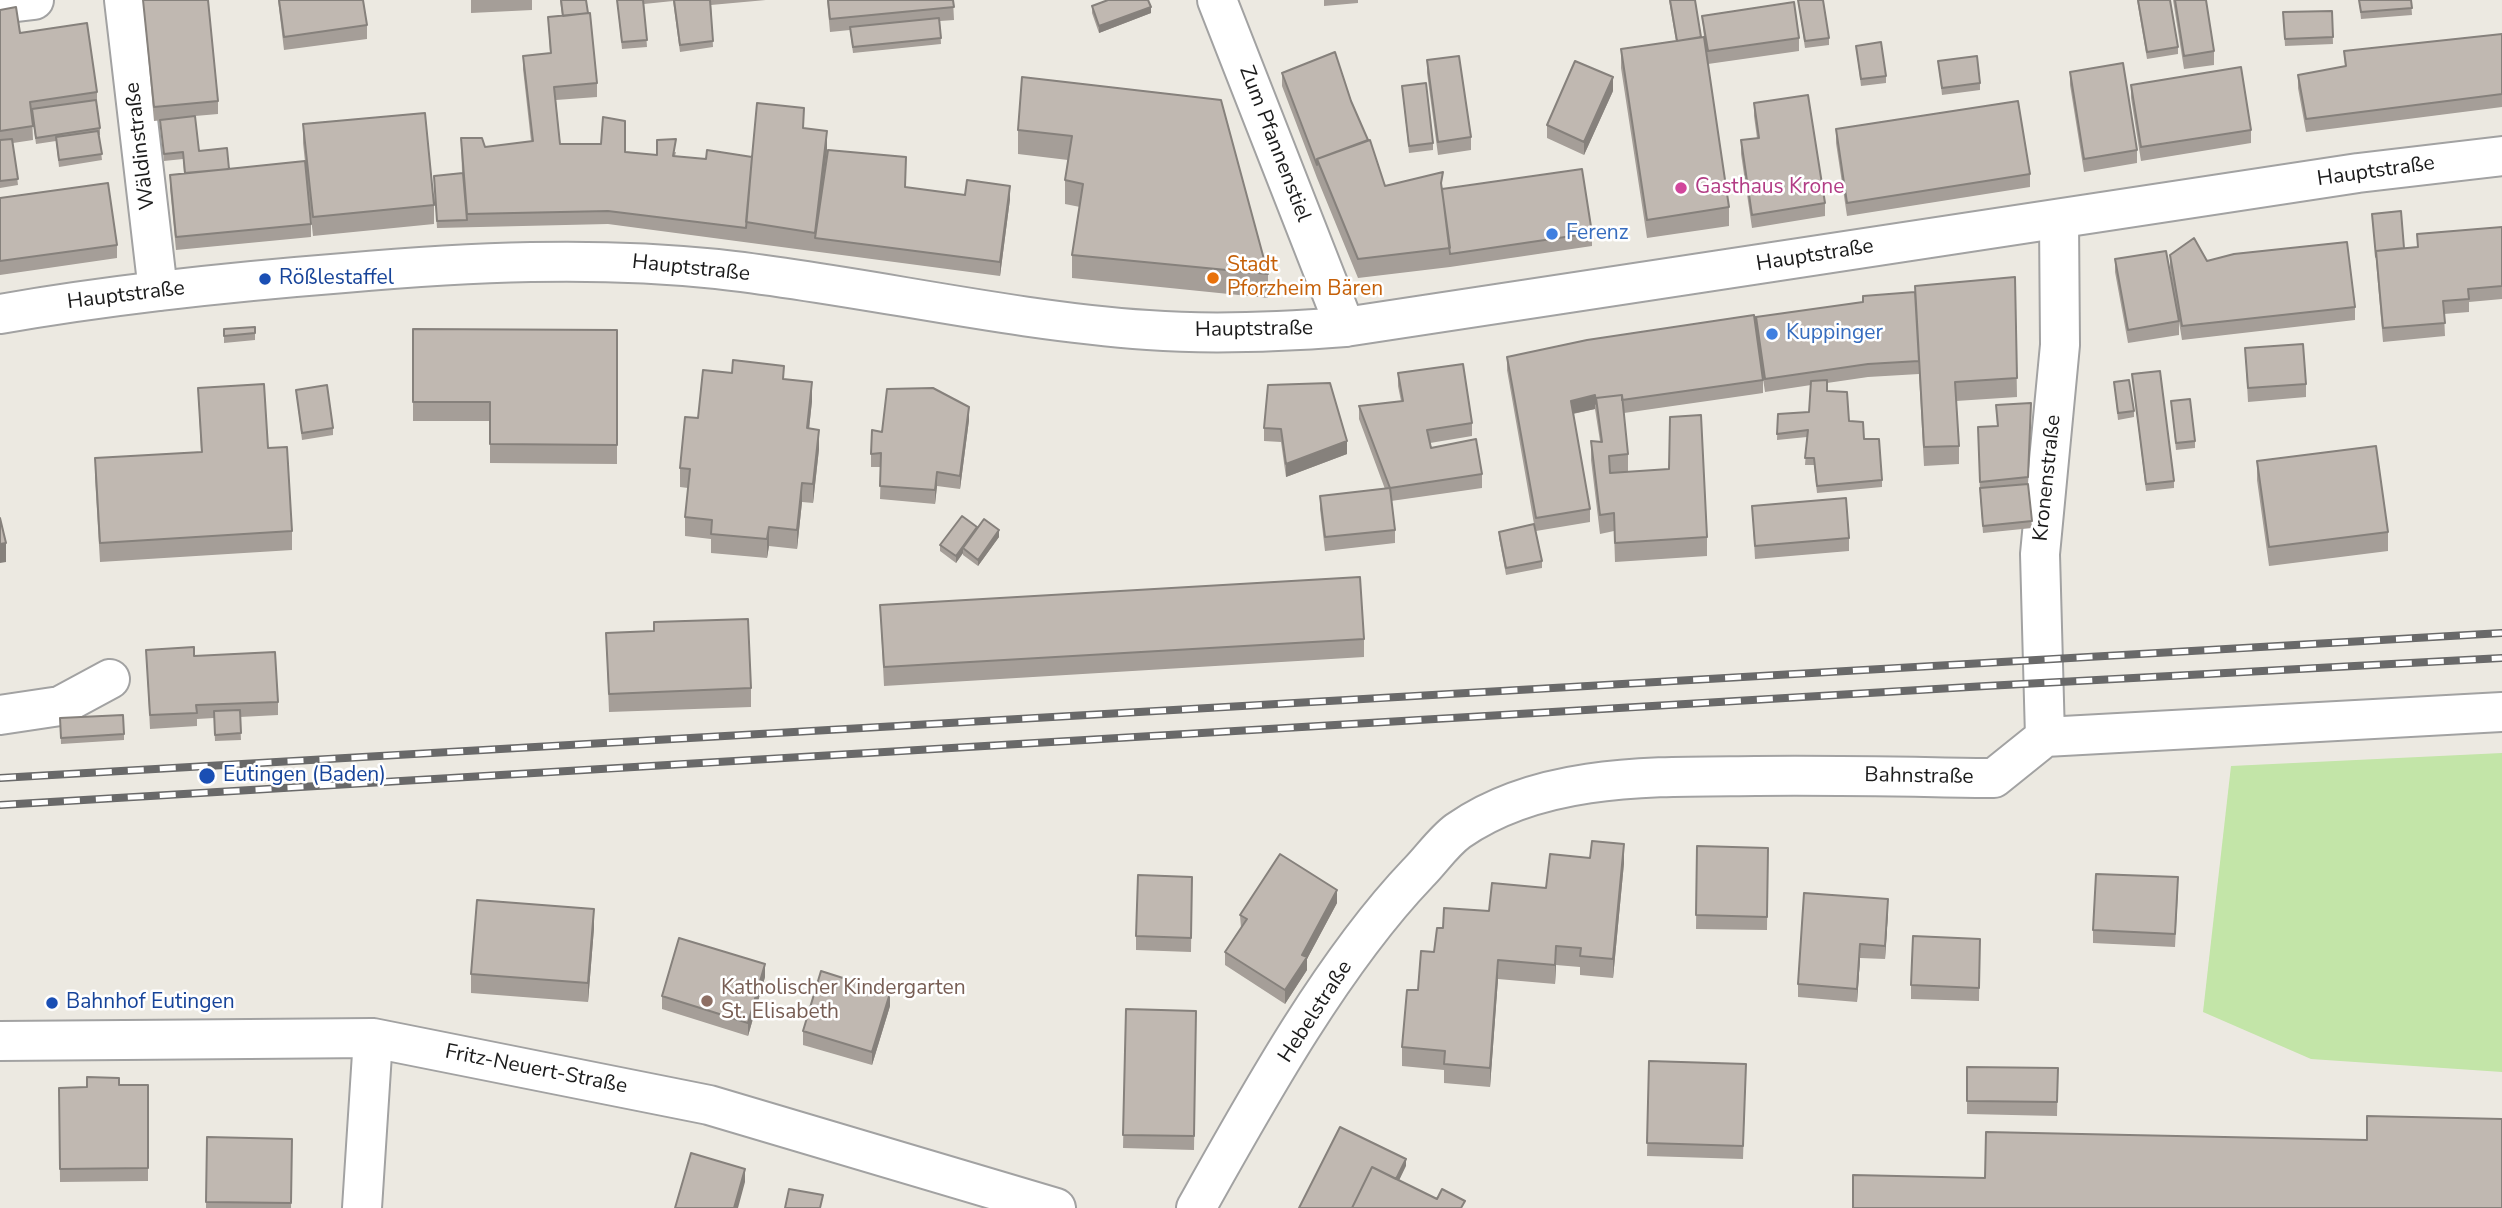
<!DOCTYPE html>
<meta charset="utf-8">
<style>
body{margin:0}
canvas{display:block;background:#ece9e1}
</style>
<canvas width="2502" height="1208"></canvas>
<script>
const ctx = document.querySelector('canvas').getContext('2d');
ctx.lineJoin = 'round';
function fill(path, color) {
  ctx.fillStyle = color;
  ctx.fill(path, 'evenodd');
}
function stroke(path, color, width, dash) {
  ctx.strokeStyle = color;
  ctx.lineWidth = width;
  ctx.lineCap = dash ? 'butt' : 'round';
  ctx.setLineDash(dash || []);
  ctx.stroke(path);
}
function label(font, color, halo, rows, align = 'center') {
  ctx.font = font + ' "Nunito Sans",sans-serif';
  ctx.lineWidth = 5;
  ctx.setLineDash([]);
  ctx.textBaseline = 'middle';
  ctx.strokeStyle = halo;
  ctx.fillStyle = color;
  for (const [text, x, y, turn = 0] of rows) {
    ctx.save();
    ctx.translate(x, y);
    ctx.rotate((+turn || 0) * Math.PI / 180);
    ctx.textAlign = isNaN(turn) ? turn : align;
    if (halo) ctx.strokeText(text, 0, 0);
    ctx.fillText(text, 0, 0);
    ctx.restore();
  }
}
fill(new Path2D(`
 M2502,753v319l-191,-13 -108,-47 28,-246z`), '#c3e5a8');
const minor = new Path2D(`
 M124,0l34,291
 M1217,0l128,327
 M0,4l34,-4
 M0,715l60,-9 50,-27
 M2045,737l-5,-183 20,-209 -1,-125
 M0,1041l373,-3 336,67 347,103
 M362,1208l11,-170
 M1196,1208c61,-109 136,-245 222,-335 13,-13 25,-31 40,-42 85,-59 199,-54 298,-55 79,-1 159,1 238,2l51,-41 457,-25`);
const tertiary = new Path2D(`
 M0,314c114,-20 229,-32 344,-41 125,-11 249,-17 373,-4 144,16 287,51 431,61 66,5 131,2 197,-3l1013,-154 144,-17`);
stroke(minor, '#a2a2a2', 42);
stroke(tertiary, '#a2a2a2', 42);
stroke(minor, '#fff', 38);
stroke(tertiary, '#fff', 38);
const rail = new Path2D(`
 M0,778l2502,-145
 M0,805l1986,-119 516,-28`);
stroke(rail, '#696969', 8);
stroke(rail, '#fff', 5, [16]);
fill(new Path2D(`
 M143,0l75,101v13l-23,2 4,35 30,18 82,55v13l-135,13 -6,-62v-13l14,-2 -1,-14 -19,2 -4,-41 32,-3 -38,4z
 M278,0h85l4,25v14l-83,11z
 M471,0h61v10l-61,3z
 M560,0h26l11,83v14l-41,3 4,44 97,11 19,-3 -1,4 31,3 46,-2 52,-29 23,22 79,37 59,8 45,4 -10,77 -392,-52 -171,4 -3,-45 28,-10 -1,-35 24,9 46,-6 -8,-72v-13l27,-3 -2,-36 14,-1z
 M617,0h149l-55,5 2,42 -33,5 -7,-51 -29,3 3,43 -25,2z
 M827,0h126l1,20 -14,1 1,23 -88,9 -3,-23 -20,2z
 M1324,0h34v3l-34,3z
 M1669,0h26l6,37h3l-2,-21 97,22v13l-91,13 21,143v19l-82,12 -26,-170v-19l55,-8z
 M1798,0l31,38v7l-24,3z
 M2137,0h33l8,47v7l-31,5z
 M2173,0h33l8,51v14l-30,4z
 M2359,0h52l1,15 -51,4z
 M1092,6l59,7 -52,20 -7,-20z
 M0,10l20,23 77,59v13l3,23v7h-1l3,25 -43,7 -3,-26 -20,3 -4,-29 1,25 -20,3 5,42 -18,3z
 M2332,11l1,33 -48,2 -2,-34z
 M2502,34v73l-196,25 -8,-44v-13l47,-9 -1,-15z
 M1856,46l30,30v7l-25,3z
 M1427,60l44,77v13l-33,5 -11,-82z
 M1938,61l42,22v7l-38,5z
 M2070,72l67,78v13l-53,9 -14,-87z
 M1282,73l69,28 34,85 58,3 149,44v13l-142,21 -92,11 -41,-100 -35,-92z
 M1022,77l246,197v24l-196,-20v-23l8,-48 -15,-3v-24l3,-20 -50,-6v-24z
 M2131,85l120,45v13l-110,18 -10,-63z
 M1402,86l31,57v7l-24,3z
 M1613,91l-29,64 -37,-17v-13z
 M1754,103l71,100v13l-73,12 -11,-74v-14l16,-2 -3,-22z
 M303,124l131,81v19l-121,12 -10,-93z
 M1836,129l194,45v13l-183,29 -11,-73z
 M0,198l117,47v13l-117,17z
 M2372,214l32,34 13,-1v-13l85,-7v72l-33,3v10l-25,2 1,22 -62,6z
 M2170,255l37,6 148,46v13l-173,20 -3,-18v13l-51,8 -13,-71v-13l63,58 -8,-49z
 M2015,277l2,120 -61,4 3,45v18l-35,2 -5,-92 -51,3 -41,6v8l37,48 18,41v7l-65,6 -3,-28h-9l2,-28 -30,3 1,-26 31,-2 2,-27 -46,7 -9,-61v-14l107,-15 52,-10z
 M255,327v13l-31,3v-14z
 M413,329l204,1v134l-127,-1v-42h-77z
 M2245,348l61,36v13l-58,5z
 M1507,357l256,23v13l-139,20 4,41v18l79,65v19l-92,6 -1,-31 -14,3 -9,-74v-19h9l-5,-32 -22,5 17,95v13l-54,9 6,30v7l-36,7 -7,-37v-6l35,-8 -27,-154z
 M1398,373l74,50v13l-42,7 1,5 51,26v14l-91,13 4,29v13l-70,8 -5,-42v-13l65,-7 -26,-70v-13l42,-5 -3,-15z
 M2132,374l42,107v7l-28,3z
 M784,379l28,22 -3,28 10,20 -6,54 -11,-1 -5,47 -28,-3 -2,12 -56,-5v-14l-26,-3v-19l3,-29 -8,-1v-19l18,-50z
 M2114,382l20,29v6l-16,3z
 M1268,385l79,69 -61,23 -5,-35 -17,-1v-13z
 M198,388l94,143v19l-192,12 -5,-85v-19l106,-6z
 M296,390l37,38v7l-31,5z
 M2171,401l24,40v7l-19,2z
 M1996,405l35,11 -3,70 4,42 -49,5 -3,-38 -2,-68 19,-1z
 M969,420l-9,69 -23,-3 -2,18 -55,-5 1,-32h-10v-13l11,-22z
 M2257,461l131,71v19l-119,15 -12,-86z
 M1752,506l97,32v13l-94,8z
 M977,530l22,7 -21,29 -15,-11v-2l-7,10 -16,-12v-6z
 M880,605l484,34v18l-480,29z
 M606,633l145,55v19l-142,5z
 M146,650l48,6 84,46v13l-38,2 1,23 -26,1 -1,-23 -17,1v7l-47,3z
 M60,718l64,16v6l-63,4z
 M1697,846l71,2 -1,82 -71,-1z
 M1624,863l-11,115 -33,-3v-8l-24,-2 -1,19 -57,-5 -8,108 -46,-4v-13l-42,-4v-19l16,-57 25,-62 46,-17 57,-23z
 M1192,877l-1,75 -55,-2v-14z
 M2178,891l-3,56 -82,-4v-13z
 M1337,903l-30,56v11l-22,34 -60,-39v-13l16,-24 -1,-13z
 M1888,912l-3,47 -25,-1 -3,44 -59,-5v-13z
 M594,928l-6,74 -117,-9v-19z
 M1980,939l-1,62 -68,-2v-14z
 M765,977l-17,59 -86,-27v-13z
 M890,1006l-18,59 -69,-20v-14z
 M1126,1009l70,2 -2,139 -71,-2z
 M1649,1061l97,3 -3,95 -96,-3z
 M1967,1067l91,1 -1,48 -90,-2z
 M119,1085h29v96l-88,1 -1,-94 28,-1z
 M207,1137l85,2 -1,69h-85z`), '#a59e98');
fill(new Path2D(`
 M1151,7v6l-52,20v-7z
 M1613,77v14l-29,64v-13z
 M827,131v19l-12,88v13v-18z
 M1010,186v13l-10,77v-14z
 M812,382v19l-5,46v-19z
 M1595,395v14l-24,5v-13z
 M969,407v13l-9,69v-13z
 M819,430v19l-6,54v-19z
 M1347,441v13l-61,23v-13z
 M937,472v14l-2,18v-14z
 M802,483v19l-5,47v-19z
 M769,527v19l-2,12v-19z
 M977,527v6l-14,15v5l-7,10v-7z
 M999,530v7l-21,29v-6z
 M6,543v19l-6,1v-19z
 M1624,844v19l-11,115v-19z
 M1337,890v13l-30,56v11l-22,34v-14l17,-35z
 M1888,899v13l-3,47v-13z
 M594,909v19l-6,74v-19z
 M1860,944v14l-3,44v-13z
 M1556,946v19l-1,19v-19z
 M1498,960v19l-8,108v-19z
 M765,964v13l-17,59v-13z
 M890,993v13l-18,59v-13z
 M1406,1159v7l-12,25v-7z
 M745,1169v13l-7,26h-4z`), '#86817c');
const building = new Path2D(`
 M143,0h65l10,101 -64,6z
 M279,0h84l4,25 -83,12z
 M561,0h25l2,13 -25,3z
 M617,0h26l4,40 -25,2z
 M674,0h36l3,41 -33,4z
 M828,0h125l1,7 -124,12z
 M1108,0h40l3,7 -52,19 -7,-20z
 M1670,0h25l6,37 -24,4z
 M1798,0h25l6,38 -24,3z
 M2138,0h32l8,47 -31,5z
 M2175,0h31l8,51 -30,5z
 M2359,0h52l1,8 -51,4z
 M1794,2l5,36 -91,13 -6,-35z
 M16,7l4,26 67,-10 10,69 -67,10 3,24 -33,5v-121z
 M2332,11l1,26 -48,2 -2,-27z
 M590,13l7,70 -43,4 6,57h41l2,-27 22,4v31l32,3v-15l19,-1 -3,17 33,3 1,-9 45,7 -6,71 -138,-17 -141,3 -6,-76h21l3,9 48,-6 -10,-85 28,-3 -3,-36z
 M939,18l2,20 -88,9 -3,-20z
 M2502,34v60l-196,25 -8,-44 48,-9 -2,-15z
 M1704,37l25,170 -82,13 -26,-171z
 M1881,42l5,34 -25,3 -5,-33z
 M1335,52l16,49 17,39 -51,19v6l-35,-92z
 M1459,56l12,81 -33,5 -11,-82z
 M1977,56l3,27 -38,5 -4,-27z
 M1575,61l38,16 -29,65 -37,-17z
 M2123,63l14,87 -53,9 -14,-87z
 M2241,67l10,63 -110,17 -10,-62z
 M1022,77l199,23 47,174 -196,-19 11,-71 -18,-4 7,-44 -54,-6z
 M1426,83l7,60 -24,3 -7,-60z
 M1808,95l17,108 -73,12 -11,-75 18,-2 -5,-35z
 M96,100l4,28 -64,10 -4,-29z
 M2018,101l12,73 -183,29 -11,-74z
 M757,103l47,5 -1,20 24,3 -12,102 -69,-11z
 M425,113l9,92 -121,12 -10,-93z
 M195,116l4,35 28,-3 2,21 -44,4 -2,-21 -19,2 -4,-34z
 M98,131l4,23 -43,6 -3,-23z
 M12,139l6,40 -18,2v-41z
 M1370,140l15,46 58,-14 -2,11 9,65 -92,11 -41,-100z
 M828,150l78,7 -1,30 60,8 2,-15 43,6 -10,76 -185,-24z
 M305,161l6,63 -135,13 -6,-62z
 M1582,169l10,64 -142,21 -8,-65z
 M463,173l4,47 -30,1 -3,-45z
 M108,183l9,62 -117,16v-63z
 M2401,211l3,37 -28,3v6l-4,-43z
 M2502,227v59l-34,3 1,10 -26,2 2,22 -62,5 -7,-77 42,-4 -1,-13z
 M2194,238l13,23 27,-7 113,-12 8,65 -173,19 -12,-71z
 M2166,251l13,70 -51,9 -13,-71z
 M2015,277l2,101 -62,4 4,64 -35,1 -9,-161z
 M1915,292l4,69 -51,3 -103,15 -9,-62 107,-15v-6z
 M1754,315l9,65 -141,20v-5l-26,3v6l-1,-9 -24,6 19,108 -54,9 -29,-161 80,-17z
 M255,327v6l-31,3v-7z
 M413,329l204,1v115l-127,-1v-42h-77z
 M2303,344l3,40 -58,4 -3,-40z
 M733,360l51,6 -1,13 29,3 -5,46 12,2 -6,54 -11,-1 -5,47 -28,-3 -2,12 -56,-5 1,-14 -27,-3 5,-48 -10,-1 5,-51 13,1 5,-48 29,3z
 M1463,364l9,59 -45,7 4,18 45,-9 6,35 -92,14 -31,-82 44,-5 -5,-28z
 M2160,371l14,110 -28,3 -14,-110z
 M1827,380v11l20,1 2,29 14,1 1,17h15l3,41 -65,6 -3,-28h-9l3,-28 -31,4 1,-20 31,-2 2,-31z
 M2129,380l5,31 -16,2 -4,-31z
 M1330,383l17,58 -61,23 -5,-35 -17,-1 4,-43z
 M264,384l4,64 19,-1 5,84 -192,12 -5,-85 107,-6 -4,-64z
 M327,385l6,43 -31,5 -6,-43z
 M933,388l36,19 -9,69 -23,-4 -2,18 -55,-4 1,-33 -10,1 1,-24 10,2 5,-43z
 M1622,395l6,59 -19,2 1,17 59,-4 1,-52 31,-2 6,122 -92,6 -1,-30 -14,2 -9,-74 11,1 -6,-44z
 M2190,399l5,42 -19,2 -5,-42z
 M2031,403l-3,74 -48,5 -2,-55 20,-1 -2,-21z
 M2376,446l12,86 -119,15 -12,-86z
 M2028,484l4,37 -49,5 -3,-38z
 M1390,488l5,42 -70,7 -5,-41z
 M1846,498l3,40 -94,8 -3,-40z
 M962,516l15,11 -21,29 -16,-11z
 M0,518l6,25 -6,1z
 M984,519l15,11 -21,30 -15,-12z
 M1534,524l8,37 -36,7 -7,-36z
 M1360,577l4,62 -480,28 -4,-62z
 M748,619l3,69 -142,6 -3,-61 48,-2v-9z
 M194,647v9l81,-4 3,50 -82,3 1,8 -47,2 -4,-65z
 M240,710l1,23 -26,2 -1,-24z
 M123,715l1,19 -63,4 -1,-20z
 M1592,841l32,3 -11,115 -33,-3 1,-8 -25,-2 -1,19 -57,-5 -8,108 -46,-4 1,-13 -43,-4 5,-57h11l3,-39 13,1 3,-24h6l1,-20 45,3 3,-28 54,5 4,-34 40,4z
 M1697,846l71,2 -1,69 -71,-2z
 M1280,854l57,36 -35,65 5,2 -22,33 -60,-38 22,-33 -7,-4z
 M2096,874l82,3 -3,57 -82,-4z
 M1138,875l54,2 -1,61 -55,-2z
 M1804,893l84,6 -3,47 -25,-2 -3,45 -59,-5z
 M477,900l117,9 -6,74 -117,-9z
 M1913,936l67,3 -1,49 -68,-3z
 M679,938l86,26 -17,59 -86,-27z
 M821,971l69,22 -18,59 -69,-21z
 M1126,1009l70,2 -2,125 -71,-1z
 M1649,1061l97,3 -3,82 -96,-3z
 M1967,1067l91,1 -1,34 -90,-1z
 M87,1077l32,1v7h29v83l-88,1 -1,-81 28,-1z
 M2367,1116l135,3v89h-649v-33l132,3 1,-46 381,8z
 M1340,1127l66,32 -10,20 -24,-12 -20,41h-53z
 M207,1137l85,2 -1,64 -85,-1z
 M691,1153l54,16 -11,39h-59z
 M1372,1167l65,32 5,-10 23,12 -4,7h-109z
 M789,1189l34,6 -3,13h-35z`);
fill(building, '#c0b8b1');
stroke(building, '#86817c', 2);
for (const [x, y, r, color] of [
 [1681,188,7,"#d1479c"],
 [1552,234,7,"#3f7fe0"],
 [1213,278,7,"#e8710a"],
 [265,279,7,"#1a4fb4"],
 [1772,334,7,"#3f7fe0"],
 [207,776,9,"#1a4fb4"],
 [707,1001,7,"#8d6e63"],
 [52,1003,7,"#1a4fb4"]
]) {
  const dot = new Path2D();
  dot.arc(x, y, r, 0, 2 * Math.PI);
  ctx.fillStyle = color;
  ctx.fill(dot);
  stroke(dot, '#fff', 2.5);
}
label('21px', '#1b1b1b', '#fff', [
 ["Zum Pfannenstiel",1274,144,69],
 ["Wäldinstraße",141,146,-97],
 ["Hauptstraße",2376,172,-8],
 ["Hauptstraße",1815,256,-9],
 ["Hauptstraße",691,269,6],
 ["Hauptstraße",126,296,-7],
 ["Hauptstraße",1254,330,-1],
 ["Kronenstraße",2048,478,-84],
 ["Bahnstraße",1919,777,1],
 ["Hebelstraße",1316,1012,-57],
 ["Fritz-Neuert-Straße",536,1070,11]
]);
label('21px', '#b23c85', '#fff', [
 ["Gasthaus Krone",1695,188]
], 'left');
label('21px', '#366cbe', '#fff', [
 ["Ferenz",1566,234],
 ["Kuppinger",1786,334]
], 'left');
label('21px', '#c56008', '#fff', [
 ["Stadt",1227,266],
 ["Pforzheim Bären",1227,290]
], 'left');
label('21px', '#164399', '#fff', [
 ["Rößlestaffel",279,279],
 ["Eutingen (Baden)",223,776],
 ["Bahnhof Eutingen",66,1003]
], 'left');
label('21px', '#785e54', '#fff', [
 ["Katholischer Kindergarten",721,989],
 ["St. Elisabeth",721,1013]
], 'left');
</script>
